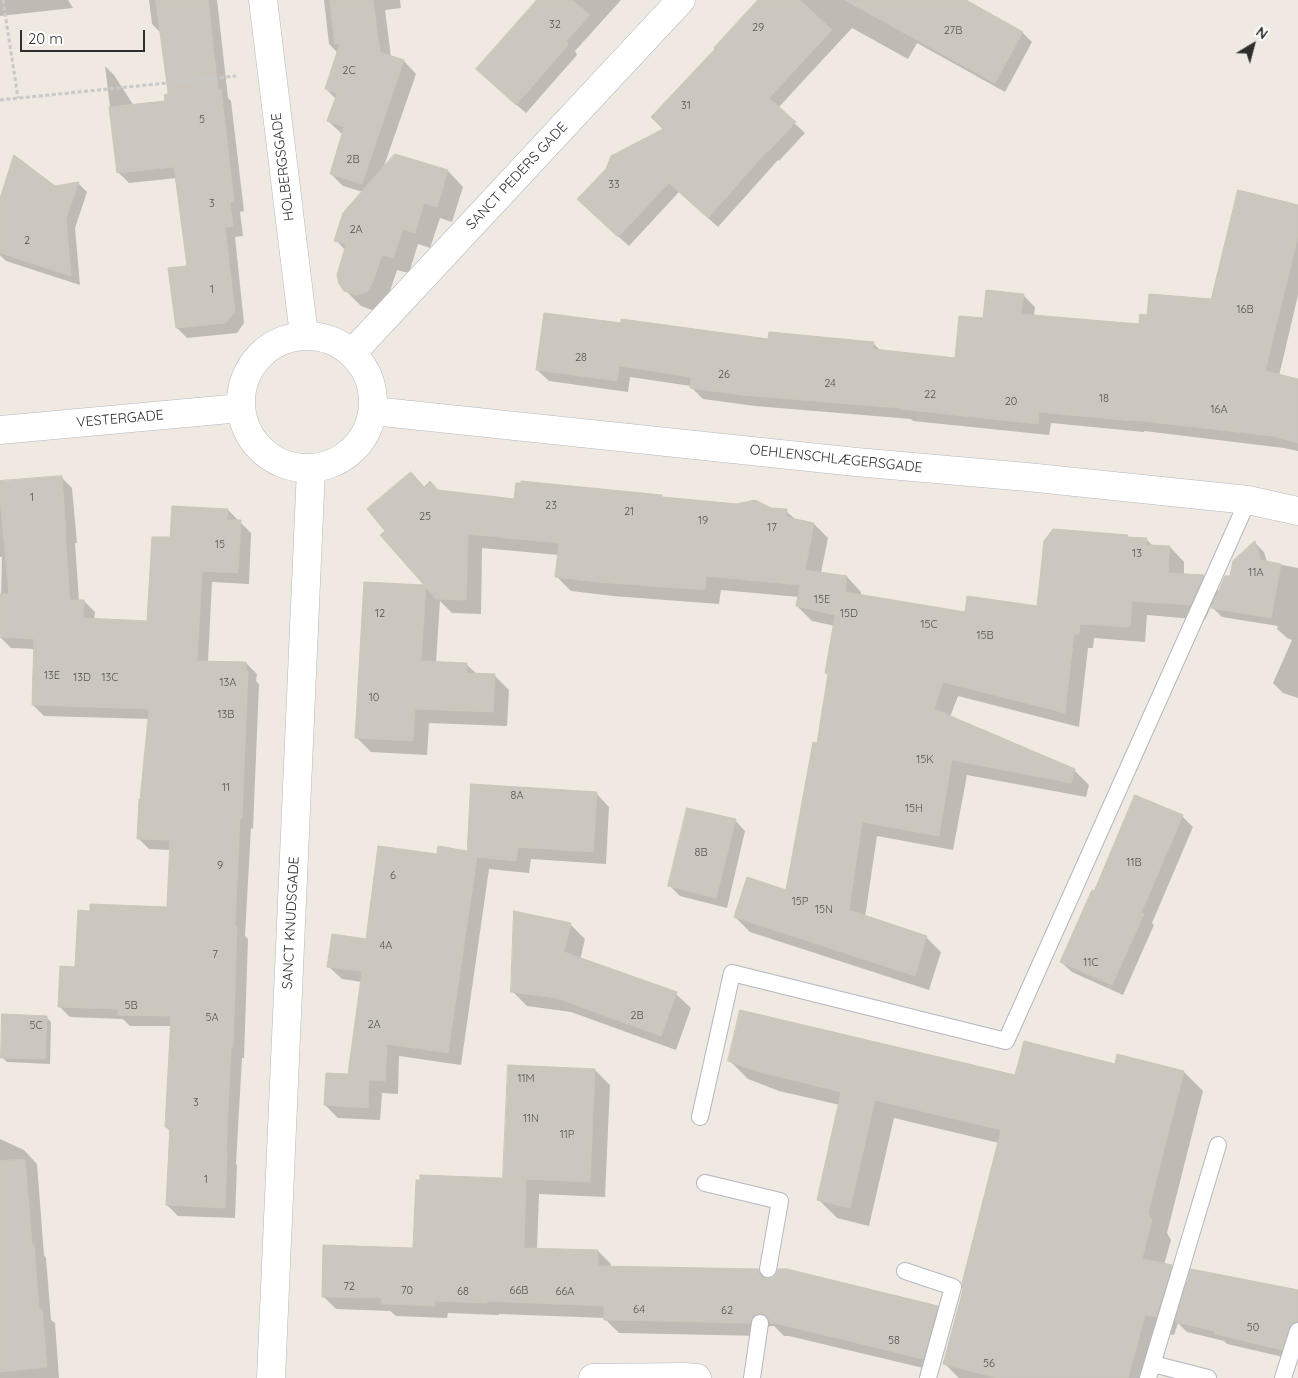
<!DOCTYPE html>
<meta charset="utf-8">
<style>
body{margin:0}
#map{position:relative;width:1298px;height:1378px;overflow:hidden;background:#efe9e1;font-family:Quicksand,sans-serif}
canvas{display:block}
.north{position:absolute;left:1228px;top:20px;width:50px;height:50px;-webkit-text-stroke:4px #fff;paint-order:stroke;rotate:37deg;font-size:14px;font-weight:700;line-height:20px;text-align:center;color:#2e2e2e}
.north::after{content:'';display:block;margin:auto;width:18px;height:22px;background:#2e2e2e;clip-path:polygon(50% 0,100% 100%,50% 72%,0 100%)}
.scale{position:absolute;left:20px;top:30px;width:125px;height:22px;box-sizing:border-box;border:2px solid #2e2e2e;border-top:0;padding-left:6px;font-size:15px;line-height:18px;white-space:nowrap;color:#2e2e2e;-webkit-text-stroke:4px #fff;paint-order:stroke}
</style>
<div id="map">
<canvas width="1298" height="1378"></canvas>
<div class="north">N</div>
<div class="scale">20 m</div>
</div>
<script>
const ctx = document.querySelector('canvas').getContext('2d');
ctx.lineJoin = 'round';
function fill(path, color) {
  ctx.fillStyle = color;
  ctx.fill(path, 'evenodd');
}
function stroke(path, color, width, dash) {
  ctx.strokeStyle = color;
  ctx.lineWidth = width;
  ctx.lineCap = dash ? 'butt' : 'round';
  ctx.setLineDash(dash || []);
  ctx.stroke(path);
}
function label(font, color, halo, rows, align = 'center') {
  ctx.font = font + ' Quicksand,sans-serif';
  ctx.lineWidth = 4;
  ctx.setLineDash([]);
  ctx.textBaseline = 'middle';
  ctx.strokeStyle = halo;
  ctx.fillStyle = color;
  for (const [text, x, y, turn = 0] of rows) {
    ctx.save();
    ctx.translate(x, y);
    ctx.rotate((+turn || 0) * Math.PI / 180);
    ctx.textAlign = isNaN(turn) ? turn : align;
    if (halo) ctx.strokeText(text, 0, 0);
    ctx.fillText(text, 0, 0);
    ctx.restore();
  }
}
fill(new Path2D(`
 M0,0h68l5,8 -73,8z
 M149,0h68l11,98 3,3 13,110 -4,1 3,24 -8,1 9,86 -7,10 -50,5 -10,-10 12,-61 -12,-89 -48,5 -11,-11 -13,-106 9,9 20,31 33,-4 2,-7 -8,-62 -9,-9z
 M324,0h76l1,8 -16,2 6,47 13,4 12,13 -33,95 13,-14 52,16 15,16 -11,35 -12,-4 -10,30 -12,-4 -9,29 -12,-3 -10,30 -5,7 -10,3 -11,-4 -16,-16v-40l-9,-10 27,-48 -20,-6 -12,-12 12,-40 -2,-1 -13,-12 8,-22 -10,-10 12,-36 -9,-9z
 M538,0h83l-46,51 2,4 -51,58 -39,-34z
 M760,0h204l59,33 9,9 -27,50 -88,-49 -9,16 -56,-31 -74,80 27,25 -26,28 -1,-1 -60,67 -39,-35 -50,54 -41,-37 77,-80 52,-80z
 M78,183l9,9 -12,36 5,57 -74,-24 -6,-6v-52l54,-15z
 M1298,206v89l-19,81 19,4v71l-14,-3 -140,-17v1l-93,-9 -2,12 -136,-14 -2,-2 -156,-13 -52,-7 -12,-12v-1l-61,-9 -2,15 -79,-11 -12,-11 85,-46 147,16 104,3 8,8 75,8 28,-40 39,-24 12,12 -1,9 106,9 8,-9 64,-16z
 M411,473l14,15 14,3 76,9 146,-4 3,2 122,13 10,9 18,4 14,14 -7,35 26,4 14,15v4l105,17 72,-6 89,-71 3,3 17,1 6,6 17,1 14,15v13l19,1 16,16 12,-15 24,-34 9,9 3,10 31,6v130l-15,-5 -10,-10 19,-43 -5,-2 -10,-9 1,-3 -56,-9 -11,-11 -6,14 -58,-5 -2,27 -51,-4 -1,10h-5l-9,79 -121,-31 -8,21 124,53 15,15 -3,12 -119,-22 -14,75 -76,-14 -12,81 61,20 15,15 -12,38 -179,-58 -15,-15 52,-25 31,-147 11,-70 -3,-2 9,-47 -23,-5 -15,-15 2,-9 -78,-7 -2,14 -106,-8 -42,-5 -14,-14 2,-22 -77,-7 -1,66 -29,-1 -12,-12 -4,62 30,1 11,10 17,1 15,15 -2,36 -78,-3 -2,32 -56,-3 -15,-15 9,-154 62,4 -40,-56z
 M61,477l11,11 5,55h-2l4,58h5l11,11 -1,8 55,2 22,-83 57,-29 23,23 -2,51 -37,-2 -4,80 38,1 11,11 -1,7 3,3 -6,145 -2,-1 -6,108 3,3 -4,119h-2l-6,106 1,1 -2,53 -57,-2 -11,-11 4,-73 -5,-5 6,-101h-42l-7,-7 -53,-2 -11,-11 18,-38 91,-60 2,-58 -21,-1 -11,-11 12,-119 -106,-3 -11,-11 2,-56 -24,-1 -11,-11 2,-80h-2v-75z
 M596,793l13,14 -3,57 -75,-5 -2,14 -40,-4 -28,196 -62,-9 -1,38 -16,-1 -2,27 -42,-2 -13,-13 24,-30 13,-93 -20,-3 -14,-13 39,-26 71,-84 30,-4z
 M1182,816l11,11 -41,96 2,2 -31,70 -51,-23 -11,-10 34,-69z
 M735,820l10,11 -18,77 -47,-12 -11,-11z
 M570,924l15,15 -5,21 96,34 15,14 -15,42 -105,-38 -44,-6 -15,-15z
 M46,1017l5,5 -1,42 -43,-2 -5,-5z
 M1118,1056l66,16 19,19 -36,142 4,7 -7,25 7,1 17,17 110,17v37l-6,22 -65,-15 -3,-3 -37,-9 -9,-9 -4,12 -11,-2 -11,45h-193l-15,-15 20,-73 35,-147 -105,-25 -25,108 -32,-8 -19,-19 22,-94 -61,-14 -31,-12 -18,-18 286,15 100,-10z
 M595,1070l15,15 -5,112 -66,-3 -2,55 61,2 13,13 -1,3 148,3 10,10 169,27 13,13 -14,51 -147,-35h-5l-10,-10h-4l-5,3 -2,7 -144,-3 -13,-13v-2l-107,-4v1l-51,-2 -1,5 -51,-2 -6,-5 -54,-2 -13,-13 91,-47 93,-69 -2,-3z
 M0,1139l24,11 13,14 7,91 2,3 5,62 4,3 4,55h-59z`), '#0003');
const building = new Path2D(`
 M156,0h52l10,89h3l13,112 -4,1 3,24 -8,1 10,85 -9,11 -50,5 -8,-60 19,-2 -13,-99 -57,6 -8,-66 56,-6 -1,-6 4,-1z
 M330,0h43l7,52 24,8 -42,124 -32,-10 14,-47 -17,-6 10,-27 -12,-5 15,-46 -5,1z
 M537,0h35l18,15 -24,26 2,4 -52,60 -40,-36z
 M758,0h42l32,30 -63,68 27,24 -28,30 -1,-1 -59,67 -39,-35 -51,54 -41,-38 29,-30 5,-13 52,-27 -12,-12 64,-68 -1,-1z
 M845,0h121l57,32 -28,51z
 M395,154l53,16 -11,37 -13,-4 -9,30 -12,-4 -10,29 -11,-3 -10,29 -5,8 -11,3 -12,-4 -5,-7 -2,-9 9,-31 -12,-3 9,-28z
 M14,155l41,31 24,-4 -13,36 5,58 -71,-23v-54z
 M1238,190l60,15v31l-33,135 33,8v64l-26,-7 -139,-16v1l-94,-9 -1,12 -138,-15v-1l-158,-13 -52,-7 1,-11 -72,-11 -2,15 -81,-11 8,-57 77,10v-4l147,20 1,-7 105,10 -1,7 82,9 4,-42 24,2 3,-28 38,4 -3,20 118,10 1,-10 7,1 2,-21 62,5z
 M411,472l13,15 6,-6 8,9 76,9 2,-16h5v-2l141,14v2l75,7 18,-4 16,8 16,1 -1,8 28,6 -9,47 42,6 -2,16 120,20 2,-16 70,10 7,-65 9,-12 75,6 -1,2 20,1 -1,7 24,1 -2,27 36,2 -14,30 -58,-4 -2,26 -50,-3 -1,10h-5l-9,79 -122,-31 -9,27 141,60 -4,14 -119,-23 -13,76 -77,-14 -13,88 78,26 -12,40 -181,-59 13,-40 39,13 27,-148 4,1 11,-69 -3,-1 10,-58 -39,-9 4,-21 -94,-9 -1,14 -108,-8 -42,-5 4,-34 -91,-9 -2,66 -30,-1 -10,-12 -5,74 46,2 -1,10 29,1 -2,38 -78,-3 -2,32 -58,-3 9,-156 60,3 -44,-50 5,-4 -18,-22z
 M62,476l4,56h-1l5,68h14l-1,18 64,3 5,-84h18l2,-31 56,3 -1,11h14l-3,53 -36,-2 -5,90 49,1v9h2l-6,147h-2l-5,109h2l-4,120h-2l-5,106h1l-2,55 -59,-3 4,-78h-5l6,-111 -53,-1v-6l-60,-2 2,-41 15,1 3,-57 12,1v-7l77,3 3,-67 -33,-1 2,-40 1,1 9,-91 -117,-4 2,-66 -34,-2v-43h9l-9,-97v-16z
 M1255,541l6,19 20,4 -10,54 -60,-10 14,-32h5l3,-15z
 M471,784l126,8 -4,60 -75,-5 -2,14 -39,-4 -29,196 -61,-9 -2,37 -16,-1 -1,28 -44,-3 2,-32 22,1 14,-103 -35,-4 5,-33 34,5 12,-93 59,8 1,-8 29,5z
 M1135,795l48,20 -42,98 3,1 -32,71 -52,-23 32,-72 2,1z
 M687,808l49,11 -20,79 -48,-12z
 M514,911l57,12 -7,29 113,40 -16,44 -105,-38 -45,-6z
 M740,1010l275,65 9,-34 91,23 2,-10 67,17 -36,142 4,7 -10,39 30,6 -16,52 -11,-2 -17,63h-131l-54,-14 20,-74 -1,-7 39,-153 -126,-30 -25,108 -33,-8 24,-108 -82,-20 -31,-11z
 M2,1014l45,2 -2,43 -44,-1z
 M508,1065l87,4 -5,113 -87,-4z
 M25,1160l7,84h2l5,65h3l5,58 -47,5v-211z
 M420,1175l106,4 -2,69 74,2v16l160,3 1,4 2,3 6,3 5,-1 3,-2 3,-7h9l151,37 -15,53 -148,-36h-5l-1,-4 -2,-3 -6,-3 -4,1 -5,2 -2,7 -146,-3v-14l-117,-5v2l-52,-2v5l-54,-2 1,-6 -60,-1 1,-52 90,3 3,-68h4z
 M1191,1269l107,21v31l-6,2 -3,5 -7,22 -67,-16v-3l-40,-9z`);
fill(building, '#cbc7bf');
stroke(building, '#cbc5ba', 1);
const service = new Path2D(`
 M700,1117l32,-144 274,68 242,-541
 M705,1183l75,18 -12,68
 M905,1271l48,16 -25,91
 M1153,1364l55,14
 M752,1378l8,-55
 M1148,1378l70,-233
 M1283,1378l15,-47`);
const minor = new Path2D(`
 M263,0l41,335
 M241 402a66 66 0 1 1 132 0a66 66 0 1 1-132 0Z
 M353,352l328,-352
 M373,411l483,51 171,15 221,23 50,11
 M0,430l241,-22
 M271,1378l40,-909`);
const tertiary = new Path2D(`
 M593,1378l91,-1 13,1`);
stroke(service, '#b4b7c1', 18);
stroke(minor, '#b4b7c1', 29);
stroke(tertiary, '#b4b7c1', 29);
stroke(new Path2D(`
 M3,0l15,98
 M0,100l236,-24`), '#c9c9c9', 3, [4, 2.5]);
stroke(service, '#fff', 16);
stroke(minor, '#fff', 28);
stroke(tertiary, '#fff', 28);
label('11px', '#555452', null, [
 ["32",555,25],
 ["29",758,28],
 ["27B",953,31],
 ["2C",349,71],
 ["31",686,106],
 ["5",202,120],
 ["2B",353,160],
 ["33",614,185],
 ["3",212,204],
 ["2A",356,230],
 ["2",27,241],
 ["1",212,290],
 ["16B",1245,310],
 ["28",581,358],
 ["26",724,375],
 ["24",830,384],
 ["22",930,395],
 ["18",1104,399],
 ["20",1011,402],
 ["16A",1219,410],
 ["1",32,498],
 ["23",551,506],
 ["21",629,512],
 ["25",425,517],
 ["19",703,521],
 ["17",772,528],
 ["15",220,545],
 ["13",1137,554],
 ["11A",1256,573],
 ["15E",822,600],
 ["12",380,614],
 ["15D",849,614],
 ["15C",929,625],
 ["15B",985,636],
 ["13E",52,676],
 ["13D",82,678],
 ["13C",110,678],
 ["13A",228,683],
 ["10",374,698],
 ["13B",226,715],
 ["15K",925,760],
 ["11",226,788],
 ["8A",517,796],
 ["15H",914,809],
 ["8B",701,853],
 ["11B",1134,863],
 ["9",220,866],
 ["6",393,876],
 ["15P",800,902],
 ["15N",824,910],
 ["4A",386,946],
 ["7",215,955],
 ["11C",1091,963],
 ["5B",131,1006],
 ["2B",637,1016],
 ["5A",212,1018],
 ["2A",374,1025],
 ["5C",36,1026],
 ["11M",526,1079],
 ["3",196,1103],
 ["11N",531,1119],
 ["11P",567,1135],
 ["1",206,1180],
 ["72",349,1287],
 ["70",407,1291],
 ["66B",519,1291],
 ["68",463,1292],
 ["66A",565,1292],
 ["64",639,1310],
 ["62",727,1311],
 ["50",1253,1328],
 ["58",894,1341],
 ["56",989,1364]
]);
label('14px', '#2e2e2e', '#fff', [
 ["HOLBERGSGADE",283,167,-97],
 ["SANCT PEDERS GADE",517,176,-47],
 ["VESTERGADE",120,419,-5],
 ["OEHLENSCHLÆGERSGADE",836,459,6],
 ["SANCT KNUDSGADE",291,923,-87]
]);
</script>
